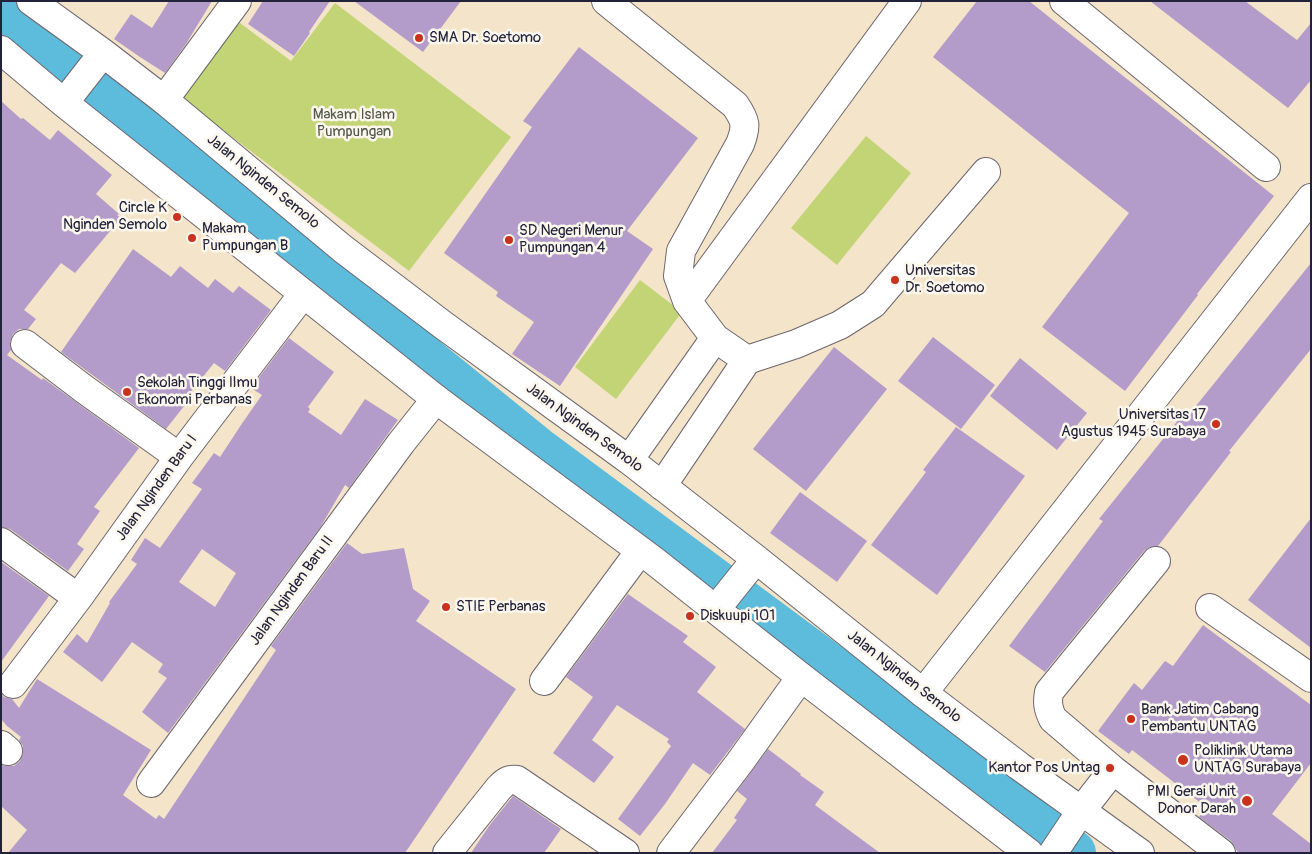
<!DOCTYPE html>
<style>
body{margin:0}
#map{position:relative;width:1312px;height:854px;overflow:hidden;background:#f4e4c9;font-family:Pangolin,sans-serif}
canvas{display:block}
.frame{position:absolute;inset:0;border:2px solid #22223b;pointer-events:none}
</style>
<div id="map">
<canvas width="1312" height="854"></canvas>
<div class="frame"></div>
</div>
<script>
const ctx = document.querySelector('canvas').getContext('2d');
ctx.lineJoin = 'round';
function fill(path, color) {
  ctx.fillStyle = color;
  ctx.fill(path, 'evenodd');
}
function stroke(path, color, width, dash) {
  ctx.strokeStyle = color;
  ctx.lineWidth = width;
  ctx.lineCap = dash ? 'butt' : 'round';
  ctx.setLineDash(dash || []);
  ctx.stroke(path);
}
function label(font, color, halo, rows, align = 'center') {
  ctx.font = font + ' Pangolin,sans-serif';
  ctx.lineWidth = 5;
  ctx.setLineDash([]);
  ctx.textBaseline = 'middle';
  ctx.strokeStyle = halo;
  ctx.fillStyle = color;
  for (const [text, x, y, turn = 0] of rows) {
    ctx.save();
    ctx.translate(x, y);
    ctx.rotate((+turn || 0) * Math.PI / 180);
    ctx.textAlign = isNaN(turn) ? turn : align;
    if (halo) ctx.strokeText(text, 0, 0);
    ctx.fillText(text, 0, 0);
    ctx.restore();
  }
}
fill(new Path2D(`
 M335,3l176,134 -102,134 -231,-175 58,-76 55,41z
 M866,136l45,37 -74,92 -46,-37z
 M640,280l42,32 -66,87 -41,-32z`), '#c3d477');
stroke(new Path2D(`
 M1,16l112,88 46,39 381,309 328,243 205,158`), '#5dbbdb', 46);
fill(new Path2D(`
 M169,1h43l-26,43 -21,29 -25,-16 -26,-18 17,-25 21,14z
 M263,1h67l-21,31 1,1 -16,23 -46,-32z
 M354,1h107l-38,51z
 M977,1h52l245,195 -77,98 1,1 -73,96 -83,-64 87,-114 -196,-156z
 M1150,1h95l52,39 14,-17v57l-23,28z
 M579,47l119,91 -71,93 26,18 -93,137 -48,-32 22,-32 -38,-26 2,-4 -54,-39 88,-126 -9,-6z
 M1,101l20,18 2,-1 27,22 8,-10 54,45 -16,19 23,20 -2,1 4,3 -46,55 -14,-10 -37,47 12,9 -8,10h-9l-6,5 -3,8 1,8 -4,5 35,25 1,-2 96,70 -45,59 6,4 -23,33 7,5 -16,22 -58,-42 -9,-2z
 M133,249l38,28 9,-11 28,22 7,-9 18,14 6,-7 32,24 -46,61 -11,-8 -25,31 3,2 -26,33 -105,-77z
 M1311,263v86l-82,102 2,1 -73,94 -8,1 -6,4 -99,121 -36,-26 94,-125 -4,-2 84,-105 4,3z
 M933,337l62,48 -34,44 -63,-48z
 M289,338l45,34 -26,35 2,2 -2,3 33,23 24,-36 33,21 -49,68 -4,-3 -24,41 -153,207 -26,-21 25,-34 -9,-6 5,-8 -31,-22 -30,40 -39,-30 14,-18 10,9 23,-40 -1,-1 28,-38 -6,-4 14,-22 15,10 42,-59 -10,-6 22,-30 6,4 23,-35 19,-27 -11,-7zM202,549l34,24 -21,34 -36,-25z
 M834,347l53,42 -81,102 -53,-42z
 M1020,358l67,55 -30,37 -67,-54z
 M956,427l69,49 -88,119 -66,-50 55,-73 -3,-2z
 M800,492l67,49 -30,41 -67,-49z
 M1311,518v130l-63,-48z
 M347,543l15,11 42,-6 9,41 17,12 -14,20 100,68 -111,164h-397l19,-23 -26,-24v-41l5,1h8l6,-5 3,-8v-7l-4,-6 2,-3 -14,-11 -6,-7v-25l3,3 8,2 7,9 18,-29 114,71 -28,45 33,24 3,-4 5,4 112,-169 -5,-4z
 M1,562l48,34 -48,66z
 M628,594l60,42 -5,6 33,25 -19,25 48,37 -35,46 -17,-12 -28,41 -25,32 -22,-17 53,-73 -4,-4 2,-3 -52,-34 -25,35 22,17 -20,26 -41,-30 40,-56 -27,-20z
 M1203,625l108,80v58l-39,51 39,30v9h-72l-3,-3 -1,-3 -4,-6 -32,-24 7,-10 -74,-57 -3,4 -31,-23 36,-48 8,7 23,-29 8,5z
 M768,749l33,25 -1,1 24,17 -9,13 65,48h-168l25,-33 -3,-2 13,-19 -10,-8z
 M513,796l48,33 -17,24h-73l18,-27z`), '#b39cc9');
const minor = new Path2D(`
 M606,1l129,104c11,16 12,21 5,39l-59,107 -3,25 9,25 28,37 32,22 49,-16 44,-19 33,-21 113,-132
 M1064,1l202,166
 M164,100l73,-99
 M687,301l220,-300
 M25,344l59,45 95,68
 M629,460l86,-122
 M662,486l85,-126
 M1,542l77,56
 M1156,561l-107,131c-2,11 -1,17 4,27l60,51 108,83
 M1210,608l101,70
 M544,681l96,-130
 M13,684l65,-86 101,-141 124,-163
 M923,693l388,-495
 M1,745l7,6
 M151,783l250,-340 35,-44
 M1081,811l32,-41
 M447,853l52,-65c6,-6 9,-9 18,-8l108,73
 M671,853l69,-91 61,-85`);
const major = new Path2D(`
 M31,1l72,52 61,47 179,149 100,76 186,135 127,99 167,134 96,73 121,87
 M1,50l63,53 372,296 217,161 148,117 228,176
 M64,103l39,-50
 M716,609l40,-50
 M1053,853l28,-42`);
stroke(minor, '#6c666d', 30);
stroke(major, '#6c666d', 30);
stroke(minor, '#fff', 28);
stroke(major, '#fff', 28);
for (const [x, y, r, color] of [
 [419,38,5,"#c8321e"],
 [177,217,5,"#c8321e"],
 [192,238,5,"#c8321e"],
 [509,240,5,"#c8321e"],
 [895,280,5,"#c8321e"],
 [127,392,5,"#c8321e"],
 [1216,424,5,"#c8321e"],
 [446,607,5,"#c8321e"],
 [690,616,5,"#c8321e"],
 [1131,719,5,"#c8321e"],
 [1183,760,6,"#c8321e"],
 [1110,768,5,"#c8321e"],
 [1247,801,6,"#c8321e"]
]) {
  const dot = new Path2D();
  dot.arc(x, y, r, 0, 2 * Math.PI);
  ctx.fillStyle = color;
  ctx.fill(dot);
  stroke(dot, '#fbf7ec', 2);
}
label('15px', '#22223b', '#fbf7ec', [
 ["SMA Dr. Soetomo",429,38],
 ["Circle K",167,208,"right"],
 ["Nginden Semolo",167,225,"right"],
 ["Makam",202,229],
 ["Pumpungan B",202,246],
 ["SD Negeri Menur",519,231],
 ["Pumpungan 4",519,248],
 ["Universitas",905,271],
 ["Dr. Soetomo",905,288],
 ["Sekolah Tinggi Ilmu",137,383],
 ["Ekonomi Perbanas",137,400],
 ["Universitas 17",1206,415,"right"],
 ["Agustus 1945 Surabaya",1206,432,"right"],
 ["STIE Perbanas",456,607],
 ["Diskuupi 101",700,616],
 ["Bank Jatim Cabang",1141,710],
 ["Pembantu UNTAG",1141,727],
 ["Poliklinik Utama",1194,751],
 ["UNTAG Surabaya",1194,768],
 ["Kantor Pos Untag",1100,768,"right"],
 ["PMI Gerai Unit",1236,792,"right"],
 ["Donor Darah",1236,809,"right"]
], 'left');
label('15px', '#52574d', '#fbf7ec', [
 ["Makam Islam",354,115],
 ["Pumpungan",354,132]
]);
label('15px', '#22223b', '#fbf7ec', [
 ["Jalan Nginden Semolo",263,182,39],
 ["Jalan Nginden Semolo",584,428,36],
 ["Jalan Nginden Baru I",157,488,-54],
 ["Jalan Nginden Baru II",292,591,-54],
 ["Jalan Nginden Semolo",904,677,38]
]);
</script>
